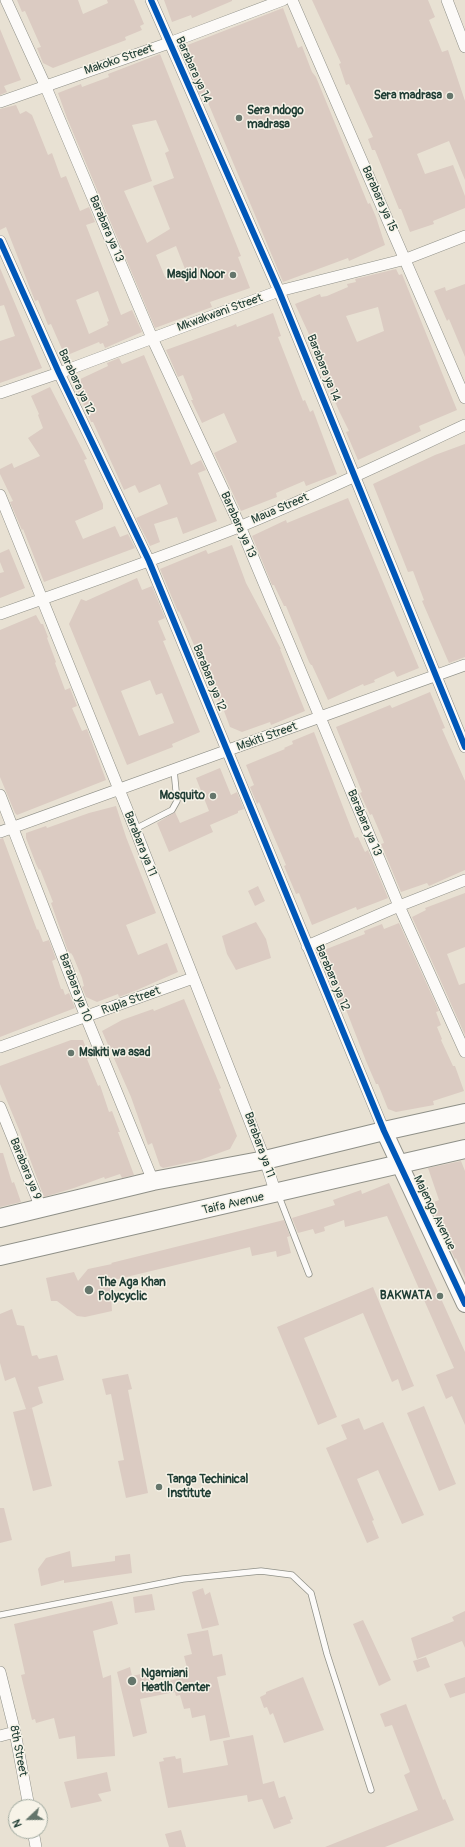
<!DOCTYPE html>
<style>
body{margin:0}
#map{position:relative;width:465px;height:1847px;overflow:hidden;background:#e8e1d3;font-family:Pangolin,sans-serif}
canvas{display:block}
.north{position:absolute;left:8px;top:1799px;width:40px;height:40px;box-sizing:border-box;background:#f7f3e8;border:1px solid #a1aaa0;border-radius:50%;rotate:248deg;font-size:11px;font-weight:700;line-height:16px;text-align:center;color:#1f3d34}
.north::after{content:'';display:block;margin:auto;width:14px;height:18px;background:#65766c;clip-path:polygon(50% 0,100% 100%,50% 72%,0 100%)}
</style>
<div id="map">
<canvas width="465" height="1847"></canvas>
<div class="north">N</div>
</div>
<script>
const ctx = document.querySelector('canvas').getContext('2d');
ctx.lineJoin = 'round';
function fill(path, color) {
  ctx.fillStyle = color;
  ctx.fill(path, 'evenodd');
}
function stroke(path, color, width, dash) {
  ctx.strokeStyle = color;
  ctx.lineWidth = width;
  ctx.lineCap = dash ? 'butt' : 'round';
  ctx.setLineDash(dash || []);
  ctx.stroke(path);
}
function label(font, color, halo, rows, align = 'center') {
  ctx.font = font + ' Pangolin,sans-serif';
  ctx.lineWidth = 3;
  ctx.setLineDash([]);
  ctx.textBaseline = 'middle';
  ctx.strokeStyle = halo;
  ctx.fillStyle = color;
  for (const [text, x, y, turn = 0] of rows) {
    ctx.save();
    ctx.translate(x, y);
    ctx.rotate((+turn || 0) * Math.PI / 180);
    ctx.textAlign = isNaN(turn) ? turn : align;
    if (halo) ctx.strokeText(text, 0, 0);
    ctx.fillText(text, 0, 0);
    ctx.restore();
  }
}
fill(new Path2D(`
 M17,0h61l5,14 25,-11 -1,-3h27l10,24 -4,2 2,4 -17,7 1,3 -73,28 -10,-5 -6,-15 4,-1 -16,-36 -3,1z
 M164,0h68v1l-40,17 -1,-3 -19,7z
 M312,0h116l7,17 -6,3 13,32 6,-2 17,51v79l-16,-39 -32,13 8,20 28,-9 12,31v12l-32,13 1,3 -24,8 -9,-23h-2l-24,-59h-3l-4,-11 5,-2 -24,-53 -3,1 -7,-21 2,-1z
 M283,8l15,40 4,-2 10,26 4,5 52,127 2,-1 6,14 9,28 -36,16 -1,-3 -65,24 -79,-189 -4,2 -5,-13 -2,-5 3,-1 -11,-30z
 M0,29l21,51 -17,6 3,6 -7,3z
 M160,54l81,202 -3,1 12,31 -40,14 2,5 -57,21 -88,-210 -9,-25 23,-9 1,3 27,-10 -1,-3zM156,120l13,31 -4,2 9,25 -21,8 17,43 -23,14 -23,-52 28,-10 -20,-56zM176,246l9,23 -20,8 -9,-22z
 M16,105l4,9 6,-3 6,4 16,40 4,-2 9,25 5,-2 14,35 9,-4 6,15 -9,3 35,90 11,-5 10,22 -37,16 -2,-5 -3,1 -1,-2 -34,14 -14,-32 -3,1 -10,-25 -3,1 -29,-74 -6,3v-121zM98,291l11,30 -2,1 1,3 -19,9 -13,-34z
 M0,268l42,100 -42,15v-42l15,-5 -11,-31 -4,1z
 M396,269l3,6 3,-1 55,136 -38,16 2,5 -63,29 -12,-28 3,-1 -10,-20 -19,-45h2l-8,-21 -19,-41 25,-10 1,3 6,-1 21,-9 -1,-3 9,-2 -1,-3zM378,307l6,24 -27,11 -11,-26z
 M465,284v73l-16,-38 -2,2 -13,-30 11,-4 1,4z
 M273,313l8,23 -3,1 25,64 2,-1 5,12 3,-2 24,64 -31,12 -2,-5 -28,12 1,4 -36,14 -27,-58 23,-11 -13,-29 -22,10 -11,-23h2l-10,-25 -5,2 -12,-27 66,-24 4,-2 1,3z
 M144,355l47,110 10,-5 5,10 -8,3 19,48 -34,13 -6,-17 -23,7 6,18 -10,4 -14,-28 32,-14 -8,-20 -21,9 -4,-8 -11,5 -31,-68h-2l-17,-40 34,-16 -1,-3 12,-5 3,6z
 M50,387l37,72 -3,1 19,44v5l-28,12 8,18 32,-13 5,11 8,-3 7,14 -91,34 -21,-53 -1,1 -12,-28 3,-1 -13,-27v-5l12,-6 2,5 26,-12 -12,-18 15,-10 -5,-13 1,-1 -8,-18z
 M465,444v213l-16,6 -27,-62 2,-1 -11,-29 -5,1 -35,-88 62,-29z
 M348,498l71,170 -22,9 -3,-6 -20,9 1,2 -11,4 -1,-2 -35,16 -16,-35h-1l-2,-3 -23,-56h-2l-10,-21h-2l-20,-49 34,-16 1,3z
 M232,545l14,38 35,66h-1l25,62 -34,14 -1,-3 -28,10 -12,-5 -9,-24 -1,1 -41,-93 -1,1 -18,-43 46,-19 2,4z
 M9,549l16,39 -25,10v-25l4,-1 -4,-10v-9z
 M137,578l5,12 10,-4 13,32 -7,3 8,19 -3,1 37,91 -28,12 1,3 -46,18 -58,-141 12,-25 5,2zM150,680l6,15 6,-2 12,30 -35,13 -18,-45z
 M36,615l5,9h2l5,13 -1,1 9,24 -1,1 10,27 5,-2 7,18 -5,2 10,23 5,-2 19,51 -89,35 -2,-2 -15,-36v-147z
 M430,692l15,36 -3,1 23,52v89l-36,16 -2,-3 -26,9 -20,-48 3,-1 -1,-3 -11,-26 -2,1 -10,-22 2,-1 -26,-65 54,-22 2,3z
 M314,732l41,106 3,-1 7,15 3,-2 20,48 -31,12 -1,-3 -44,18 -13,-32 -3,1 -12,-28 2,-1 -27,-63 -2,2 -7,-17 4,-2 -8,-20 39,-16 -1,-1 9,-4 -1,-3z
 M220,768l11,27 6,-3 7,17 -6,2v2l-28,12 3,7 -44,20 -12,-29 18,-11 5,11 29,-12 -13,-33z
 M116,806l10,31 30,76 -30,12 12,30 29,-12 11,29 -41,18 -18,7 -1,-3 -21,8 -11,-5 -4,-10 2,-1 -2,-8 -9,-22 -2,-3 -2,1 -18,-51 2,-1 -13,-33 -1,1 -3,-6 -10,-26v-5l20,-7 1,2 42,-15z
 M3,838l34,92 1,-1 5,13 6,-2 7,19 -4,2 9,28h2l2,6 4,-2 6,15 -75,29v-198z
 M258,886l7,15 -10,5 -7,-15z
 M465,893v54l-18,7 12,31 6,-2v52l-53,-118 14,-7 -1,-2z
 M256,922l10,17 5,19 -35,12 -9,-16 -5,-18z
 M399,923l40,88 -3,1 5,13 -4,2 5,12 -1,1 12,26h2l9,25 -31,10 1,4 -38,7 -8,-3 -10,-25h-2l-10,-23 -21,-54 -4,1 -8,-18 4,-1 -13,-39 41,-16 -1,-3 18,-7 2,5z
 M184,999l37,89 -2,1 18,47 -7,13 -30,11 -37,8 -3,-2 -8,-23 -4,2 -17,-48 -29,-66 20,-11 31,-11 1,2z
 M71,1040h12l7,18 -3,1 11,27 2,-1 9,27 3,-1 8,21h-2l16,43 -12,3 -2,-4 -15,5 -1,-2 -30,11 -30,9 -24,-65 -20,-48v-18z
 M0,1153h3l9,30 2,-1 7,20 -21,5z
 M461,1161l4,10v107l-9,-20 -1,1 -22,-49 4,-2 -3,-6 5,-2 -11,-32z
 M389,1183l76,169v73l-13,-29 -6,3 -10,-24 18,-7 -67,-152 -42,11 -1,-7 -20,7 1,4 -10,3 -2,-5 -15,4 -6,-15 43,-13 -2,-5 28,-10 1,4z
 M284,1220l6,16 -3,1 4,16 -14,4 -1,-6 -24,5 -2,-9 -140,34 2,30 -27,6 -8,-1 -20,-15h-6l-5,-23 28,-6 4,9 10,-12 24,-5 -1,-1z
 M373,1287l41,99 -12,5 -4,-12 -6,3 -29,-69 -59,25 33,79 -19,8 -41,-98z
 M12,1309l5,16 7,1 8,30 5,-1 2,4 18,-4 7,25 -26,7 5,16 -14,6 3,-1 20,78 -19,5 -20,-79 13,-3 -11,-32 -10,4 -5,-18v-49z
 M128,1374l4,15 -4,1 20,103 -22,5 -8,-37 6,-1 -13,-66 -5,1 -4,-16z
 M424,1406l32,78 -17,7 -32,-78z
 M359,1418l5,12 19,-8 41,93 -22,9 -24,-54 -21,9 17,41 -2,1 7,17 -12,5 -41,-95 21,-9 -6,-14z
 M0,1508h4l8,32 -12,3z
 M70,1551l2,16 43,-6v-5l15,-2 2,19 -68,10v-3l-23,6 -3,-17 8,-11z
 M203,1588l2,7 5,-3 9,33 -17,4 -10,-37z
 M152,1594l3,16 -20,3 -2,-16z
 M112,1601l6,23 -25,7 10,47 8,-3 4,81 -38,3 -2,-23 -16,3 -5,-21 -18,5 -1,-4 -3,1 -11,-45 4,-1 -11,-50z
 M465,1611v37l-3,-7 -45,18 -6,-21 43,-17 -2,-4z
 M363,1620l28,60 -12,6 -26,-62z
 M208,1630l5,26 9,-2 4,21 -9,2 13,60 -20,4 -5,-26 -13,3 -2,-10 -6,1 -4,-14 -4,1 -1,-4 -35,7 7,34 -14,4 -16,-65 13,-5 2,9 18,-4 3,13 36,-9 -5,-20 8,-2 -5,-20z
 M426,1657l4,10 -13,5 -4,-11z
 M303,1677l21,53 -40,13 -11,-30 -3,2 -3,-8 -3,1 -4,-11 6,-3v-2z
 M465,1677v16l-15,5 -6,-14z
 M406,1704l37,96 2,-1 9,21 -69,27h-60l93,-37 -14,-35 6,-3 -18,-47 -7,2 -5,-13z
 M253,1735l10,49 11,-3 5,17 6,-2 8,23 -3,1 1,3 -17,6 -12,-30 -14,3 -1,-7 -79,13 -9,-46 5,-1 -1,-3 12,-2 1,3 5,-1 2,15 45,-8 -5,-24z
 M107,1772l4,19 -13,3 4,7 -31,7 -7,-26z
 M181,1830l5,17h-17l-4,-13z`), '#dbcbc2');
const lane = new Path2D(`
 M135,829l37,-19 5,-9 -3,-31
 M278,1194l31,80
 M0,1615l183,-36 78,-8 31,4 19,18 16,61 44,136`);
const street = new Path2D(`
 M6,0l39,85 107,253 88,188 159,380 66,146
 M151,0l128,291 186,456
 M292,0l173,398
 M447,0l18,47
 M0,102l169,-59 114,-43
 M0,241l59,132 90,188 235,570
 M0,393l59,-20 220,-82 127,-32 59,-23
 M0,495l135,334 130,331 11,34
 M0,614c80,-28 160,-56 239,-87 76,-31 151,-67 226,-102
 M0,795l86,222 67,164
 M0,832l465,-167
 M307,946l92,-40 66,-26
 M0,1047l193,-69
 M0,1107l41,101
 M0,1672l15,60 14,75
 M0,1736l15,-4
 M33,1831l3,16`);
const secondary = new Path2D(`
 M384,1131l81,173`);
const primary = new Path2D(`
 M0,1218l153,-37 112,-21 119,-29 81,-18
 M0,1256l465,-107`);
stroke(lane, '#8f9088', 7);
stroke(street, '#8f9088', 12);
stroke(secondary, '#8f9088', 18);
stroke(primary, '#8f9088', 20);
stroke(lane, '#fcfaf8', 5.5);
stroke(street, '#fcfaf8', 11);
stroke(secondary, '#fcfaf8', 16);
stroke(primary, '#fcfaf8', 18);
stroke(new Path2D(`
 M151,0l128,291 186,456
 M0,241l59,132 90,188 235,570 81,173`), '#0057b8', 6);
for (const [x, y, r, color] of [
 [450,96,4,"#65766c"],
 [239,118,4,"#65766c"],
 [233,275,4,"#65766c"],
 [213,796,4,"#65766c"],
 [71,1053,4,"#65766c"],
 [89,1290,5,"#65766c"],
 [440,1296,4,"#65766c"],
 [159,1487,4,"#65766c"],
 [132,1681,5,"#65766c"]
]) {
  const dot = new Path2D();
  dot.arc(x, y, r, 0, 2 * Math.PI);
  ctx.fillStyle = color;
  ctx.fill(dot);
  stroke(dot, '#f7f3e8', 1.5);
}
label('12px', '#1f3d34', '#f7f3e8', [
 ["Makoko Street",119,60,-19],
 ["Barabara ya 14",193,70,66],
 ["Barabara ya 15",379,199,66],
 ["Barabara ya 13",106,229,67],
 ["Mkwakwani Street",220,313,-20],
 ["Barabara ya 14",323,368,68],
 ["Barabara ya 12",76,382,65],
 ["Maua Street",280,509,-23],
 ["Barabara ya 13",238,525,66],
 ["Barabara ya 12",209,678,68],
 ["Mskiti Street",267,737,-20],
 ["Barabara ya 13",364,823,67],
 ["Barabara ya 11",140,844,68],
 ["Barabara ya 12",332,978,67],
 ["Barabara ya 10",75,988,69],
 ["Rupia Street",131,1001,-20],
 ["Barabara ya 11",259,1145,70],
 ["Barabara ya 9",25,1169,68],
 ["Taifa Avenue",233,1204,-13],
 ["Majengo Avenue",434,1213,64],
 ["8th Street",18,1751,79]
]);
label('bold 12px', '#1f3d34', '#f7f3e8', [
 ["Sera madrasa",442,96,"right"],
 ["Sera ndogo",247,111],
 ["madrasa",247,125],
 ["Masjid Noor",225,275,"right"],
 ["Mosquito",205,796,"right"],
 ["Msikiti wa asad",79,1053],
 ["The Aga Khan",98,1283],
 ["Polycyclic",98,1297],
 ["BAKWATA",432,1296,"right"],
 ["Tanga Techinical",167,1480],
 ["Institute",167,1494],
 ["Ngamiani",141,1674],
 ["Heatlh Center",141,1688]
], 'left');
</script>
